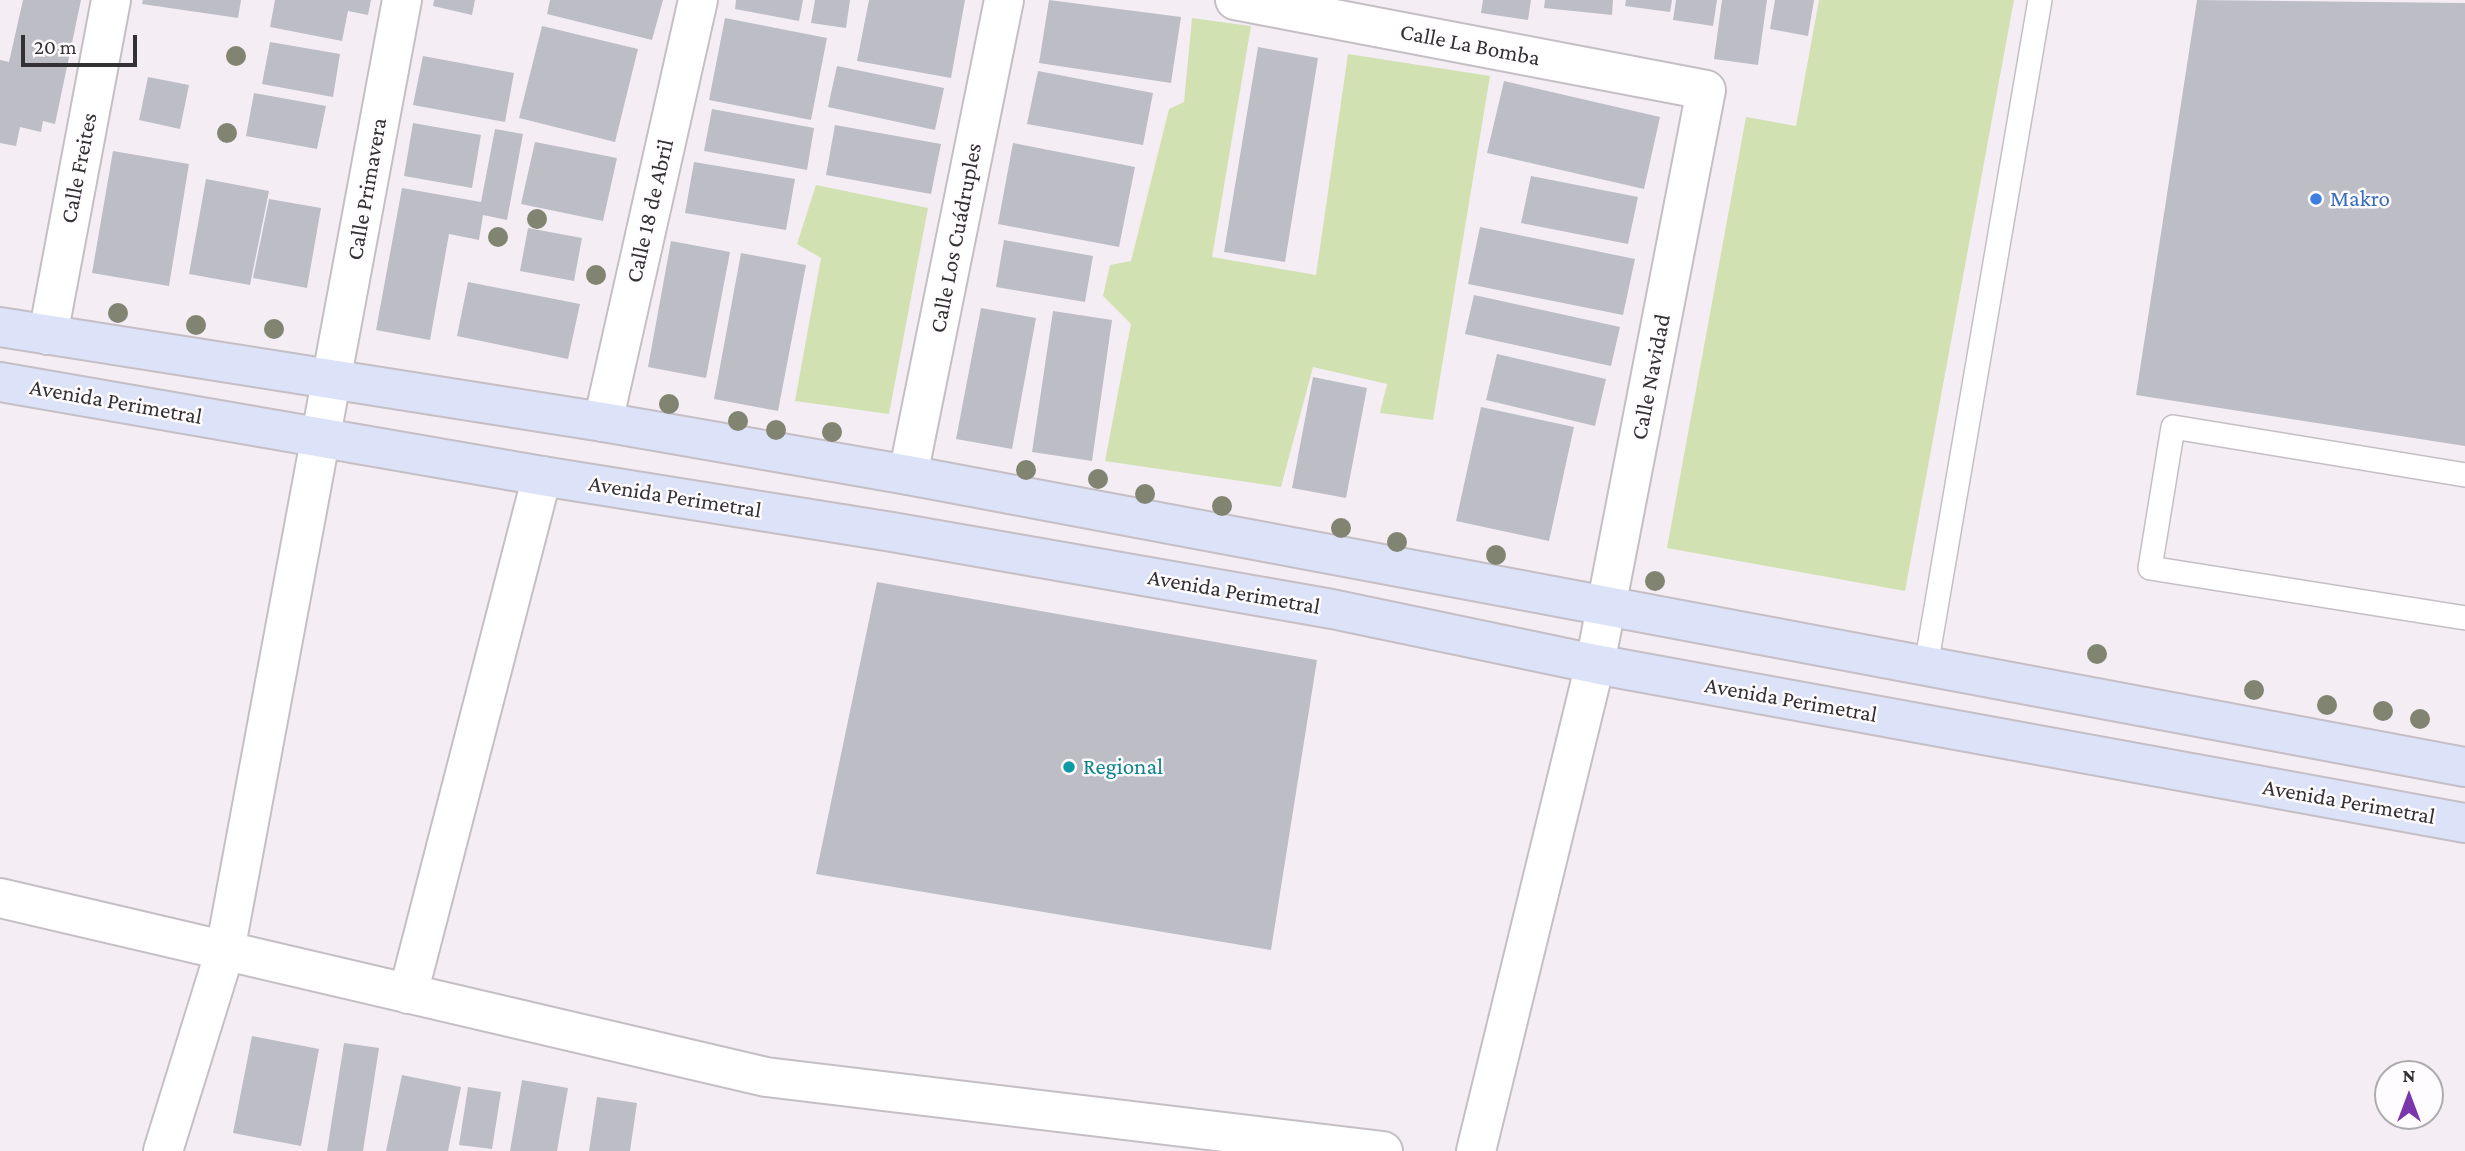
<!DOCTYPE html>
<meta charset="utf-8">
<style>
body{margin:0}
#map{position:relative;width:2465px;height:1151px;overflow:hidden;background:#f4eef4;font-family:"Crimson Pro",serif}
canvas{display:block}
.north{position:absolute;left:2374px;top:1060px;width:70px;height:70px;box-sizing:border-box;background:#fffcff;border:2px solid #aeabae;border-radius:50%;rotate:0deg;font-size:19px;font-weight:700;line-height:28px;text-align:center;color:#343134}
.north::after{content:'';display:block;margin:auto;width:24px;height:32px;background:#7937ab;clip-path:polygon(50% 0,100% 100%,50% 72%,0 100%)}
.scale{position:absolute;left:21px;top:35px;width:116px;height:32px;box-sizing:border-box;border:4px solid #343134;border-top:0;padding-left:9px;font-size:21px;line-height:24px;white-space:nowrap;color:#343134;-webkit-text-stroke:5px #fffcff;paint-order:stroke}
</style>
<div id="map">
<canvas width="2465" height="1151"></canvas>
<div class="north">N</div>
<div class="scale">20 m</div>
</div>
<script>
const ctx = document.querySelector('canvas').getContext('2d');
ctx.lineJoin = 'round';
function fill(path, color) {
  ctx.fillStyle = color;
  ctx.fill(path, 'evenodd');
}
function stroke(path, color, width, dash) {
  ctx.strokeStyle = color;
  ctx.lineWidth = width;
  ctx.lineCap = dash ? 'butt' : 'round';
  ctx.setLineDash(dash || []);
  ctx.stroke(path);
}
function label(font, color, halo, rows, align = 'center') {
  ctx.font = font + ' "Crimson Pro",serif';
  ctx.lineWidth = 5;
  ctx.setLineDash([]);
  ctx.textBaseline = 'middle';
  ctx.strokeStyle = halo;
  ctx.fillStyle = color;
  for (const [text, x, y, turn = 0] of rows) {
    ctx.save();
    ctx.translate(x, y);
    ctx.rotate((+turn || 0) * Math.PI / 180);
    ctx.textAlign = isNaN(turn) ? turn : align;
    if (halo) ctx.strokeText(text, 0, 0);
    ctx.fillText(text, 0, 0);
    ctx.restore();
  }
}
fill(new Path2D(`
 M1819,0h195l-109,591 -238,-43 79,-431 50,9z
 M1192,18l59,8 -39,231 104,18 32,-221 142,22 -57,344 -53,-7 7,-29 -74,-17 -32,120 -176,-26 26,-137 -28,-28 7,-31 21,-4 38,-152 15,-7z
 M816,185l112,23 -39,206 -94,-13 26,-143 -24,-14z`), '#d1e1b2');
fill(new Path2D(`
 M23,0h58l-26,124 -12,-3 -2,11 -21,-5 -4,19 -16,-3v-83l9,2z
 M143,0h98l-3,18 -96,-14z
 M275,0h96l-3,15 -20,-4 -6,30 -72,-14z
 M434,0h41l-3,15 -39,-9z
 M550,0h113l-11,40 -105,-26z
 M736,0h67l-4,21 -64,-12z
 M815,0h35l-4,28 -35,-5z
 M869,0h96l-14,78 -94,-17z
 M1049,0l132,17 -10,66 -132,-20z
 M1483,0h48l-3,20 -47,-7z
 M1545,0h68l-1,15 -68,-7z
 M1626,0h46l-2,12 -45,-6z
 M1676,0h41l-4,26 -40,-6z
 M1722,0h45l-9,65 -44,-6z
 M1775,0h39l-6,36 -38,-7z
 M2197,0l268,3v443l-329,-51z
 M725,18l102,20 -16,82 -102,-20z
 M542,26l96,23 -23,93 -96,-24z
 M270,42l70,12 -7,43 -71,-13z
 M1258,47l60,11 -33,204 -61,-10z
 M423,56l91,17 -9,49 -92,-17z
 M837,66l107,22 -9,42 -107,-23z
 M1038,71l115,22 -10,52 -116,-21z
 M148,77l41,8 -9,44 -41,-9z
 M1504,81l156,36 -16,72 -157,-36z
 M254,93l72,13 -9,43 -71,-13z
 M712,109l102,19 -7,42 -103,-19z
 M413,123l68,12 -9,53 -68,-12z
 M835,125l106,19 -10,50 -105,-19z
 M495,129l28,5 -16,86 -24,-5 -4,25 -30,-6 -19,106 -54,-10 26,-142 79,14z
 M535,142l82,16 -14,63 -82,-17z
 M1013,143l122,24 -16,80 -121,-23z
 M113,151l76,13 -20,122 -77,-13z
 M694,162l101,17 -9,51 -101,-17z
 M1531,176l107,21 -10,47 -107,-21z
 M206,179l63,12 -19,94 -61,-11z
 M269,199l52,9 -14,80 -54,-10z
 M1480,227l155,32 -12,56 -155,-31z
 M528,228l54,10 -8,43 -54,-10z
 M1004,240l89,16 -8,46 -89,-15z
 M671,241l59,11 -24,126 -58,-11z
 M741,253l65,12 -28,146 -64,-12z
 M468,282l112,22 -12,55 -111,-23z
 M1474,295l146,32 -9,39 -146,-32z
 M981,308l55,10 -24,131 -56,-10z
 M1053,311l59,9 -20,141 -60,-9z
 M1497,354l109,25 -11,47 -109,-26z
 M1313,377l54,11 -21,110 -54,-10z
 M1481,407l93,20 -25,114 -93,-20z
 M877,582l440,78 -46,290 -455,-76z
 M252,1036l67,13 -18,97 -68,-13z
 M344,1043l35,5 -16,103h-36z
 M402,1075l59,12 -13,64h-62z
 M522,1080l46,8 -11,63h-47z
 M468,1087l33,5 -9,57 -33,-4z
 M597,1097l40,6 -7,48h-41z`), '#bdbdc5');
const service = new Path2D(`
 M2465,475l-292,-48 -23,141 315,50
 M1926,666l114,-666`);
const minor = new Path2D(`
 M1235,0l471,90 -111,574 -119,487
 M48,335l63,-335
 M603,422l95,-422
 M908,475l96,-475
 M0,898l766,179 617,74
 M408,994l134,-518
 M163,1151l62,-200 177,-951`);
const secondary = new Path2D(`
 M0,327l603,95 305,53 1557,292
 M0,382l542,94 350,56 440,77 263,55 870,159`);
stroke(service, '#c5bfc5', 26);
stroke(minor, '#c5bfc5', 42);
stroke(secondary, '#c5bfc5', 42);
stroke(service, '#fff', 23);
stroke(minor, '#fff', 38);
stroke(secondary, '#dce2f8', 38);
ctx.fillStyle = '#828472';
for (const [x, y] of [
 [236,56],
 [227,133],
 [537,219],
 [498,237],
 [596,275],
 [118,313],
 [196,325],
 [274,329],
 [669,404],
 [738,421],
 [776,430],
 [832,432],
 [1026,470],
 [1098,479],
 [1145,494],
 [1222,506],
 [1341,528],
 [1397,542],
 [1496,555],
 [1655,581],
 [2097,654],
 [2254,690],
 [2327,705],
 [2383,711],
 [2420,719]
]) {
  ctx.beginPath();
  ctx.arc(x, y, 10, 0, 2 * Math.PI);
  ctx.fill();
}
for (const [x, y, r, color] of [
 [2316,199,7,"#3f7fe0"],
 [1069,767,7,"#0f9aa8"]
]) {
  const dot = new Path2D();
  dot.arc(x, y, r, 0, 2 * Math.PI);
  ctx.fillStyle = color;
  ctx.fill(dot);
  stroke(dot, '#fffcff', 2.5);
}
label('23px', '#343134', '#fffcff', [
 ["Calle La Bomba",1470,45,11],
 ["Calle Freites",79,168,-79],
 ["Calle Primavera",367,189,-80],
 ["Calle 18 de Abril",650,211,-77],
 ["Calle Los Cuádruples",956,238,-79],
 ["Calle Navidad",1651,377,-79],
 ["Avenida Perimetral",116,402,10],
 ["Avenida Perimetral",675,497,9],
 ["Avenida Perimetral",1234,592,10],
 ["Avenida Perimetral",1791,700,10],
 ["Avenida Perimetral",2349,802,10]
]);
label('23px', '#366cbe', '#fffcff', [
 ["Makro",2330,199]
], 'left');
label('23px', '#0d838f', '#fffcff', [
 ["Regional",1083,767]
], 'left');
</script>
